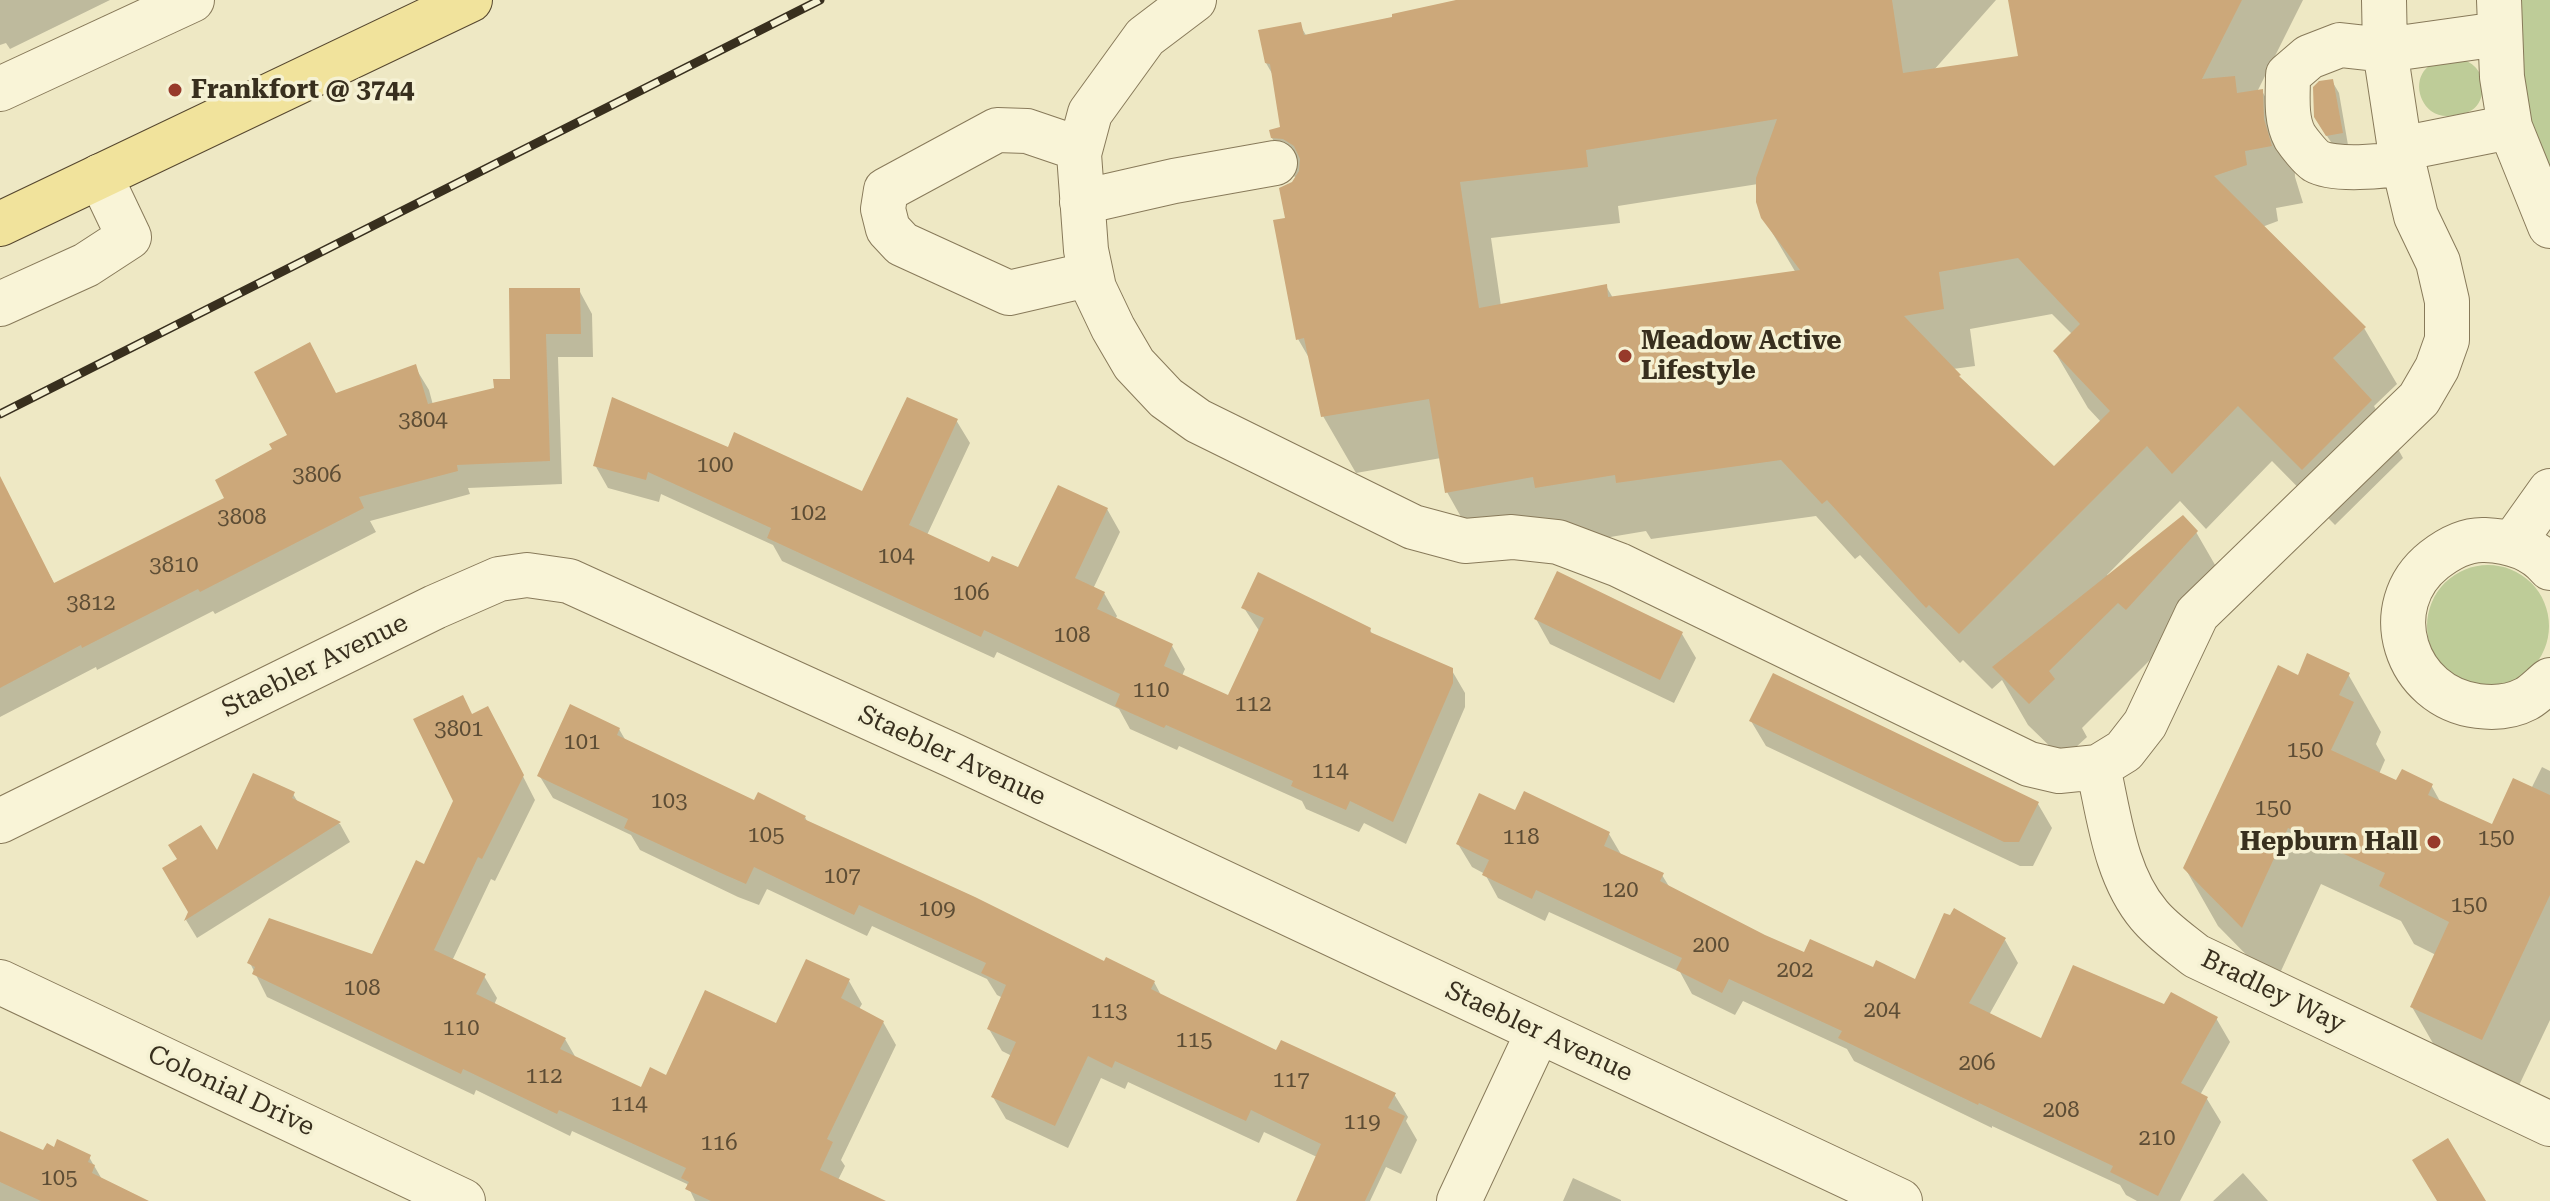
<!DOCTYPE html>
<style>
body{margin:0}
canvas{display:block;background:#eee8c4}
</style>
<canvas width="2550" height="1201"></canvas>
<script>
const ctx = document.querySelector('canvas').getContext('2d');
ctx.lineJoin = 'round';
function fill(path, color) {
  ctx.fillStyle = color;
  ctx.fill(path, 'evenodd');
}
function stroke(path, color, width, dash) {
  ctx.strokeStyle = color;
  ctx.lineWidth = width;
  ctx.lineCap = dash ? 'butt' : 'round';
  ctx.setLineDash(dash || []);
  ctx.stroke(path);
}
function label(font, color, halo, rows, align = 'center') {
  ctx.font = font + ' "Roboto Serif",serif';
  ctx.lineWidth = 7;
  ctx.setLineDash([]);
  ctx.textBaseline = 'middle';
  ctx.strokeStyle = halo;
  ctx.fillStyle = color;
  for (const [text, x, y, turn = 0] of rows) {
    ctx.save();
    ctx.translate(x, y);
    ctx.rotate((+turn || 0) * Math.PI / 180);
    ctx.textAlign = isNaN(turn) ? turn : align;
    if (halo) ctx.strokeText(text, 0, 0);
    ctx.fillText(text, 0, 0);
    ctx.restore();
  }
}
fill(new Path2D(`
 M2515,0h35v183l-15,-44 -10,-44z
 M2457,59c6,1 12,2 17,7 12,10 12,35 -2,44 -5,3 -11,4 -17,5 -9,2 -17,1 -24,-4 -15,-12 -17,-37 1,-47 7,-4 17,-4 25,-5z
 M2427 626a61 61 0 1 1 122 0a61 61 0 1 1-122 0Z`), '#becc98');
fill(new Path2D(`
 M0,0h110l-100,49 -4,-6 -6,2z
 M1468,0h528l-63,71 87,-13 -10,-58h293l-46,92 5,-1 32,57 1,29 8,26 -27,5 2,13 -16,6 102,101 33,56 -23,22 29,52 -68,67 -63,-64 -66,68 -26,-28 -73,74 2,2 87,-45 33,57 -70,76 -7,-7 -70,70 5,9 -24,22 -35,-34 -26,-45 -10,9 -29,-29 -3,3 -100,-108 -5,4 -39,-43 -165,23 -5,-8 -77,13 -90,5 -32,-57 -6,-34 -85,15 -33,-57 -11,-53 -14,-24 -11,-120 6,-36 3,-4 -24,-41 11,-9 -9,-52 -8,-14 34,-38 7,12zM1758,184l5,33 33,56 -183,25 -7,-12 -105,20 -10,-68 129,-15 -2,-17zM2052,314l20,20 -17,18 33,56 13,14 -47,47 -91,-87 -10,-13 22,-3 -5,-37z
 M2332,81l7,12 9,52 -13,3 -16,-24z
 M511,290h68l13,24 1,43h-35l4,127 -94,4 2,6 -100,27 6,11 -161,82 -2,-3 -116,59 -1,-3 -96,50v-154l32,-20 23,42 172,-87 48,-48 61,-55 79,-28 14,23 4,15 63,-15 16,-9z
 M956,420l14,23 -43,92 63,30 29,5 88,-61 13,23 -27,57 11,4 13,23 -2,4 57,26 13,23 -3,7 47,21 31,-65 -16,-24 126,22 3,6 78,33 14,24v14l-59,137 -42,-21 -5,9 -53,-23 -4,-8 -123,-55 -2,4 -47,-21 -11,-20 -122,-57 -3,6 -212,-97 -9,-16 -112,-51 -2,8 -51,-14 -13,-23 134,-15 134,43z
 M1536,619l146,15 14,24 -22,45 -124,-59z
 M2348,674l33,58 -5,12 9,16 -6,14 18,8 34,3 10,18 51,24 39,-38 11,-22 8,4v249l-36,76 -69,-32 -33,-57 24,-52 -22,-11 -13,-23 -80,-37 -46,100 -57,-58 -33,-58 114,-191z
 M472,716l28,15 35,69 -40,81 -4,-2 -39,82 32,15 13,22 -3,7 71,34 11,19 66,31 135,-63 72,-45 13,23 -3,5 24,13 13,23 -55,115 4,6 -7,14 43,21h-186l-8,-17 -115,-53 -2,5 -94,-46 -2,5 -207,-98 -17,-34 123,-6 52,-91 31,-65z
 M1751,721l287,83 14,24 -19,38h-13l-254,-120z
 M619,729l7,12 129,62 50,14 3,6 297,140 49,19 8,15 115,55 117,42 14,23 -2,4 11,19 -16,34 -15,-7 -16,34h-73l20,-44 -53,-25 -5,11 -131,-61 -3,7 -24,-11 -33,70 -62,-29 -13,-22 19,-41 -10,-5 -13,-22 14,-31 -6,-3 -10,-16 -115,-53 -5,10 -100,-47 -8,16 -21,-8 -98,-47 -9,-15 -78,-37 -14,-23z
 M293,794l6,10 41,20 10,18 -153,96 -11,-18 31,-66z
 M1516,813l93,21 13,22 40,19 8,13 94,49 41,17 69,15 42,13 89,-42 13,23 -29,52 53,26 123,-35 51,12 14,24 -30,53 7,4 14,23 -41,79h-43l-11,-6 -6,-10 -128,-59v2l-138,-67 -7,-12 -104,-48 -8,14 -43,-21 -12,-22 -131,-60 -4,9 -47,-23 -13,-24 -13,-7 -14,-23z
 M0,1133l44,20 45,4 14,24 43,20h-146z
 M2243,1173l25,28h-55z
 M1573,1178l48,22v1h-58z`), '#0003');
fill(new Path2D(`
 M1456,0h436l11,73 115,-17 -10,-56h234l-40,79 33,-3 2,17 26,-4 1,30 8,27 -27,5 2,14 -33,11 152,151 -33,31 39,42 -70,70 -64,-64 -66,68 -25,-28 -188,188 -30,-29 -3,3 -99,-108 -5,4 -41,-44 -165,23 -1,-8 -80,13 -2,-11 -88,16 -16,-94 -108,18 -17,-79 -8,2 -23,-120 12,-2 -6,-30 13,-6 7,-11 1,-12 -6,-13 -11,-7 -12,-1 -2,-8 11,-3 -10,-63 -5,-1 -7,-33 43,-8 3,13 88,-18v-3zM1777,119l-21,59v24l5,16 39,52 -192,27 -1,-13 -128,24 -19,-126 128,-15 -2,-17zM2018,258l62,66 -27,27 57,60 -56,55 -95,-90 2,-1 -57,-59 40,-7 -5,-37z
 M2333,79l10,54 -17,3 -12,-19 -1,-30 6,-6z
 M509,288h71l1,46h-35l4,127 -93,4 1,6 -99,26 5,11 -164,84 -2,-3 -116,59 -1,-3 -81,43v-212l54,107 170,-85 -9,-18 57,-31 -3,-5 18,-9 -33,-63 56,-30 26,51 80,-29 12,40 66,-16 -1,-9h17z
 M612,397l116,50 6,-15 128,59 45,-94 51,22 -49,106 80,37 3,-6 26,11 40,-82 50,23 -33,70 30,14 -8,17 76,35 -9,22 64,29 36,-77 -23,-10 17,-36 113,56 -1,4 83,36v15l-60,139 -43,-21 -4,9 -55,-24 2,-5 -127,-56 -2,3 -49,-22 5,-12 -136,-64 -3,7 -214,-99 4,-10 -123,-56 -2,8 -53,-14z
 M2183,515l15,16 -72,79 -8,-7 -69,68 6,8 -26,25 -37,-37z
 M1557,571l126,61 -23,48 -126,-61z
 M2307,653l43,20 -11,22 15,7 -23,48 65,30 6,-11 31,15 -5,11 64,29 21,-46 37,17v100l-68,145 -72,-33 39,-85 -70,-36 6,-13 -97,-45 -46,100 -59,-60 95,-203 20,10z
 M1773,673l266,129 -20,40h-15l-255,-121z
 M463,695l9,19 16,-8 36,69 -42,84 -4,-2 -44,93 52,24 -10,20 90,44 -6,11 81,38 9,-20 16,8 39,-85 71,33 30,-64 44,20 -9,19 43,23 -57,118 6,3 -13,28 66,31h-175l-26,-12 4,-7 -8,-4 5,-10 -127,-58 -2,4 -94,-45 -2,5 -209,-100 3,-7 -8,-4 22,-45 103,36 44,-94 8,4 29,-63 -40,-82z
 M570,704l50,24 -3,7 137,65 4,-8 48,24 -2,3 171,78 129,64 2,-4 49,24 -4,8 125,61 5,-10 115,53 -8,15 17,8 -40,85h-69l25,-57 -70,-34 -5,11 -131,-60 -3,7 -24,-12 -33,70 -64,-29 25,-55 -29,-13 19,-44 -25,-12 5,-10 -127,-58 -5,10 -100,-48 -8,17 -23,-10 -99,-46 4,-9 -91,-43z
 M253,773l42,19 -3,6 49,24 -157,99 4,-9 -26,-44 15,-9 -9,-14 33,-20 16,25z
 M1524,791l86,41 -6,14 60,27 -4,8 105,54 39,17 6,-13 63,28 3,-7 39,19 29,-66 6,2 4,-7 52,30 -37,65 72,35 32,-73 91,39 7,-12 47,25 -37,66 27,14 -50,99 -48,-24 3,-6 -134,-63 -1,2 -140,-67 4,-7 -113,-52 -7,14 -46,-23 6,-12 -146,-68 -4,9 -50,-24 7,-15 -33,-16 23,-51 36,17z
 M0,1131l43,19 4,-7 7,4 3,-8 34,16 -3,7 7,3 -3,8 57,28h-108l-41,-19z
 M2448,1138l38,63h-49l-25,-41z`), '#cca87a');
const minor = new Path2D(`
 M1194,0l-49,37 -55,76 -11,41 7,96 8,38 19,40 21,36 32,34 32,23 215,106 52,14 47,-4 46,5 61,23 410,199 30,7 39,-4 26,-16 21,-27 52,-110 222,-215 18,-31 10,-28v-39l-9,-39 -22,-46 -16,-67 -15,-99 -1,-50
 M2499,0l3,77 8,50 40,99
 M0,89l192,-89
 M1080,149l-53,-18 -30,-1 -111,60 -3,19 5,20 14,15 107,49 82,-19
 M2400,149l110,-22
 M2403,162c-18,5 -70,9 -87,-1 -6,-4 -17,-18 -21,-24 -10,-18 -7,-42 -7,-62l21,-18 31,-12 45,5 114,-16
 M1082,202l92,-21 101,-18
 M0,304l86,-39 43,-28 -29,-61
 M2513,543l37,-52
 M2550,568c-16,-20 -41,-27 -65,-28 -19,-1 -37,9 -51,20 -58,46 -29,137 44,146 16,2 33,1 48,-7 8,-4 16,-13 24,-19
 M2098,767c11,48 17,108 51,148 13,16 31,28 47,41l354,168
 M0,821l435,-214 64,-28 28,-4 42,6 385,175 946,445
 M0,982l463,219
 M1459,1201l79,-169`);
const major = new Path2D(`
 M0,224l470,-224`);
stroke(minor, '#887a5a', 46);
stroke(major, '#56472f', 46);
stroke(minor, '#f9f4d7', 44);
stroke(major, '#f1e39c', 44);
const rail = new Path2D(`
 M0,414l820,-414`);
stroke(rail, '#382f1e', 9);
stroke(rail, '#f5f1d3', 6, [18]);
for (const [x, y, r, color] of [
 [175,90,8,"#973a2b"],
 [1625,356,8,"#973a2b"],
 [2434,842,8,"#973a2b"]
]) {
  const dot = new Path2D();
  dot.arc(x, y, r, 0, 2 * Math.PI);
  ctx.fillStyle = color;
  ctx.fill(dot);
  stroke(dot, '#f5f1d3', 3);
}
label('22px', '#5d4d35', null, [
 ["3804",423,421],
 ["100",715,466],
 ["3806",317,476],
 ["102",808,514],
 ["3808",242,518],
 ["104",896,557],
 ["3810",174,566],
 ["106",971,594],
 ["3812",91,604],
 ["108",1072,636],
 ["110",1151,691],
 ["112",1253,705],
 ["3801",459,730],
 ["101",582,743],
 ["150",2305,751],
 ["114",1330,772],
 ["103",669,802],
 ["150",2273,809],
 ["105",766,836],
 ["118",1521,838],
 ["150",2496,839],
 ["107",842,877],
 ["120",1620,891],
 ["150",2469,906],
 ["109",937,910],
 ["200",1711,946],
 ["202",1795,971],
 ["108",362,989],
 ["204",1882,1011],
 ["113",1109,1012],
 ["110",461,1029],
 ["115",1194,1041],
 ["206",1977,1064],
 ["112",544,1077],
 ["117",1291,1081],
 ["114",629,1105],
 ["208",2061,1111],
 ["119",1362,1123],
 ["210",2157,1139],
 ["116",719,1144],
 ["105",59,1179]
]);
label('bold 26px', '#382f1e', '#f5f1d3', [
 ["Frankfort @ 3744",191,90],
 ["Meadow Active",1641,341],
 ["Lifestyle",1641,371],
 ["Hepburn Hall",2418,842,"right"]
], 'left');
label('26px', '#382f1e', '#f5f1d3', [
 ["Staebler Avenue",315,666,-26],
 ["Staebler Avenue",952,756,25],
 ["Bradley Way",2273,992,26],
 ["Staebler Avenue",1539,1032,25],
 ["Colonial Drive",231,1091,25]
]);
</script>
